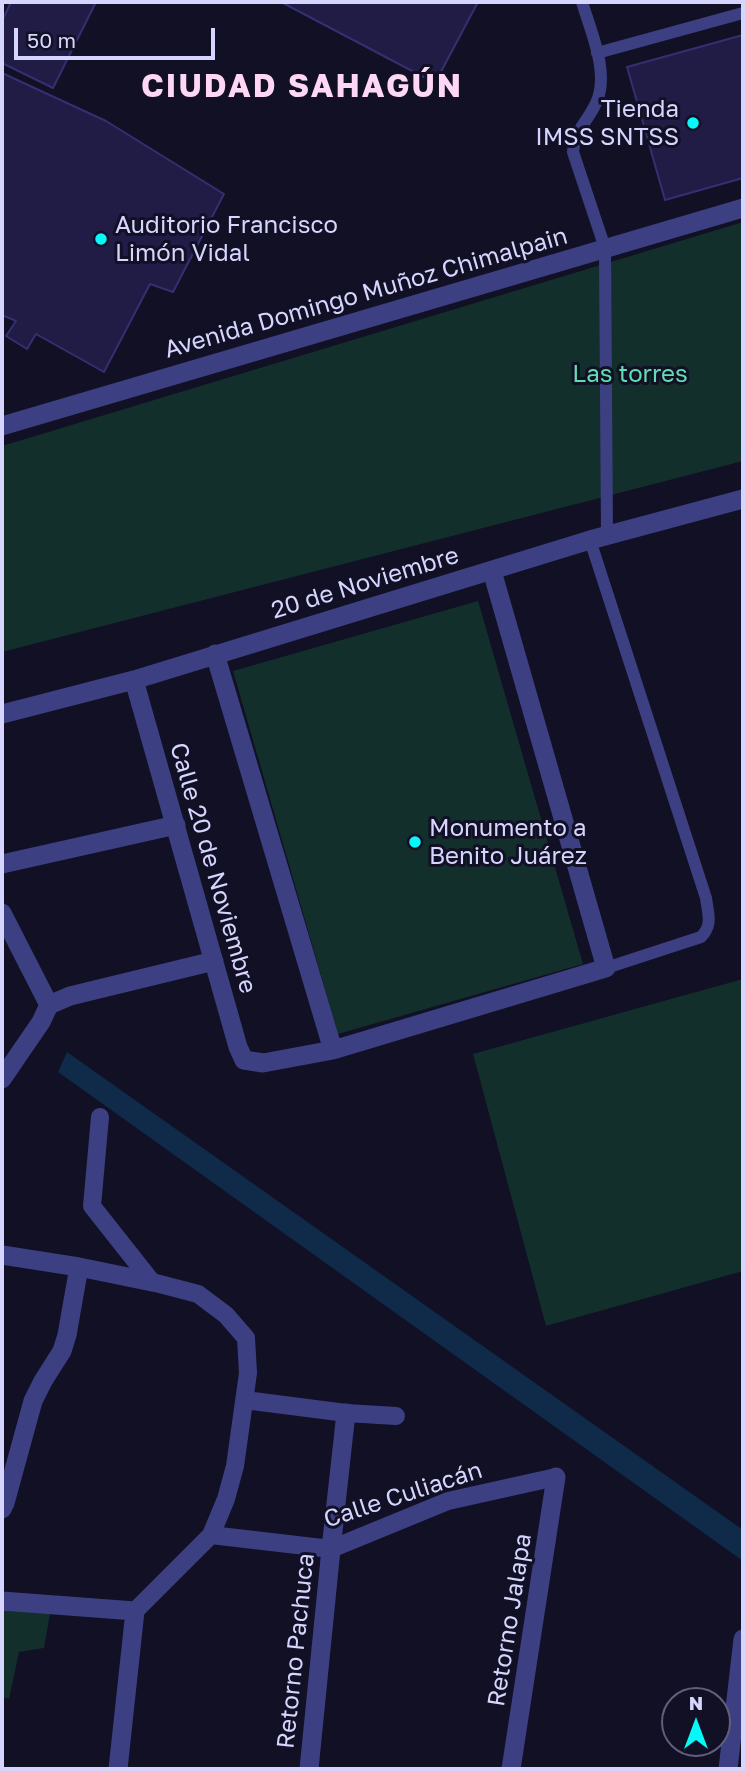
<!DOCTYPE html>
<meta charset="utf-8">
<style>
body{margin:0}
#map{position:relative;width:745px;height:1771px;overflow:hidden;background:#111025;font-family:"Golos Text",sans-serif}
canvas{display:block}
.frame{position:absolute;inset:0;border:4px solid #d6d5fe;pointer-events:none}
.north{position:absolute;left:661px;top:1687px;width:70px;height:70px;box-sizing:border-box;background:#111025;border:2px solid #605f7c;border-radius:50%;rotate:0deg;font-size:19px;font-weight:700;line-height:28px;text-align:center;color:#d6d5fe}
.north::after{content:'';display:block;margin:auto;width:24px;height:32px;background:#06f8f9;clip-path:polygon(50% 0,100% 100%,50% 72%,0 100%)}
.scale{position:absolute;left:14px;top:28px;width:201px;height:32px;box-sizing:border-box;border:4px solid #d6d5fe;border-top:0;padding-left:9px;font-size:21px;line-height:24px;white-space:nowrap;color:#d6d5fe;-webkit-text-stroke:5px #111025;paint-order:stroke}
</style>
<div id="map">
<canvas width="745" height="1771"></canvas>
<div class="frame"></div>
<div class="north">N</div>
<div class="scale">50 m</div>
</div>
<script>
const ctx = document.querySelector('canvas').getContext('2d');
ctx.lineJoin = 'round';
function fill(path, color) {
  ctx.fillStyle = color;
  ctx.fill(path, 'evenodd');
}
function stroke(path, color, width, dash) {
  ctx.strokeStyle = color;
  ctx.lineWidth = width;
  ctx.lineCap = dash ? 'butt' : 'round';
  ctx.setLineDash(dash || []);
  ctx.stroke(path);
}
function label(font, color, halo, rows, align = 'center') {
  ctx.font = font + ' "Golos Text",sans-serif';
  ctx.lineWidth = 6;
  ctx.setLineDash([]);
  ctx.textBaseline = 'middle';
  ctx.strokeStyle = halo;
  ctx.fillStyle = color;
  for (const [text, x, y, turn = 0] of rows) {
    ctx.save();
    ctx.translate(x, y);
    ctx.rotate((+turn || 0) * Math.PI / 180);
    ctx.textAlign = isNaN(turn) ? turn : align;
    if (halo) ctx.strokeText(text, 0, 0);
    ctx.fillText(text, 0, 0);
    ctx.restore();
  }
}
fill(new Path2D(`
 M743,222v239l-741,191v-206z
 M478,601l105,363 -245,70 -105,-363z
 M743,979v292l-197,55 -73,-272z
 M2,1601l49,7 -7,40 -25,4 -10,47 -7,-2z`), '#132f2b');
fill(new Path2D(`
 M67,1052l676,478v31l-685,-489z`), '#0f2b49');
const building = new Path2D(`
 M11,2h85l-43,86 -51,-25v-42z
 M281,2h197l-43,81z
 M743,35v143l-78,22 -38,-133z
 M2,73l104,48 118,73 -51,98 -23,-8 -46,88 -68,-38 -9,15 -21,-13 10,-15 -14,-6z`);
fill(building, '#211c46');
stroke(building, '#352f71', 2);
stroke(new Path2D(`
 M582,2c9,30 28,72 14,101 -9,20 -21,26 -23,49l32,96 2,288
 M597,53l146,-40
 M590,540l116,358c2,16 7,27 -5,39l-95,31`), '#3c4083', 12);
stroke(new Path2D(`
 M100,1117l-8,89 60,76 46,12 28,21 20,23 2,35 -13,93 -9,33 -15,36 -76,76
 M245,1400l101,13 50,3
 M211,1535l120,14 117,-48 108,-24`), '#3c4083', 18);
stroke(new Path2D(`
 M2,426l741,-218
 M215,654l118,396 273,-82 -114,-397
 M134,680l104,367 6,13 19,3 70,-13
 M2,714l132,-34 456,-140 153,-41
 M2,864l174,-39
 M2,913l47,92
 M2,1079l39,-57 8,-17 21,-9 144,-35
 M2,1255l77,12 73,15
 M2,1509l3,-6 28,-102 10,-20 19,-30 5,-16 12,-68
 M2,1601l133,10 -17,158
 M309,1769l22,-220 15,-136
 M511,1769l45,-292
 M728,1769l15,-130`), '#3c4083', 19);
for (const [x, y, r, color] of [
 [693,123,7,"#06f8f9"],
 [101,239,7,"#06f8f9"],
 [415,842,7,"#06f8f9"]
]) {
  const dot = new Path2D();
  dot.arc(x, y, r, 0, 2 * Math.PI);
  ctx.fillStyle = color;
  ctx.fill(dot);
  stroke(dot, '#111025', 2.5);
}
label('24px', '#d6d5fe', '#111025', [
 ["Tienda",679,109,"right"],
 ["IMSS SNTSS",679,137,"right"],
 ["Auditorio Francisco",115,225],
 ["Limón Vidal",115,253],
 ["Monumento a",429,828],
 ["Benito Juárez",429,856]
], 'left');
label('24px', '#d6d5fe', '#111025', [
 ["Avenida Domingo Muñoz Chimalpain",366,293,-16],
 ["20 de Noviembre",365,583,-17],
 ["Calle 20 de Noviembre",213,868,74],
 ["Calle Culiacán",403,1495,-18],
 ["Retorno Jalapa",510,1620,-81],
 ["Retorno Pachuca",296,1651,-84]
]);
label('24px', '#62ddb2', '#111025', [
 ["Las torres",630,374]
]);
ctx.letterSpacing = '2px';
label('bold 32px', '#fed7f4', '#111025', [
 ["CIUDAD SAHAGÚN",302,87]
]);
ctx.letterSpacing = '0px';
</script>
